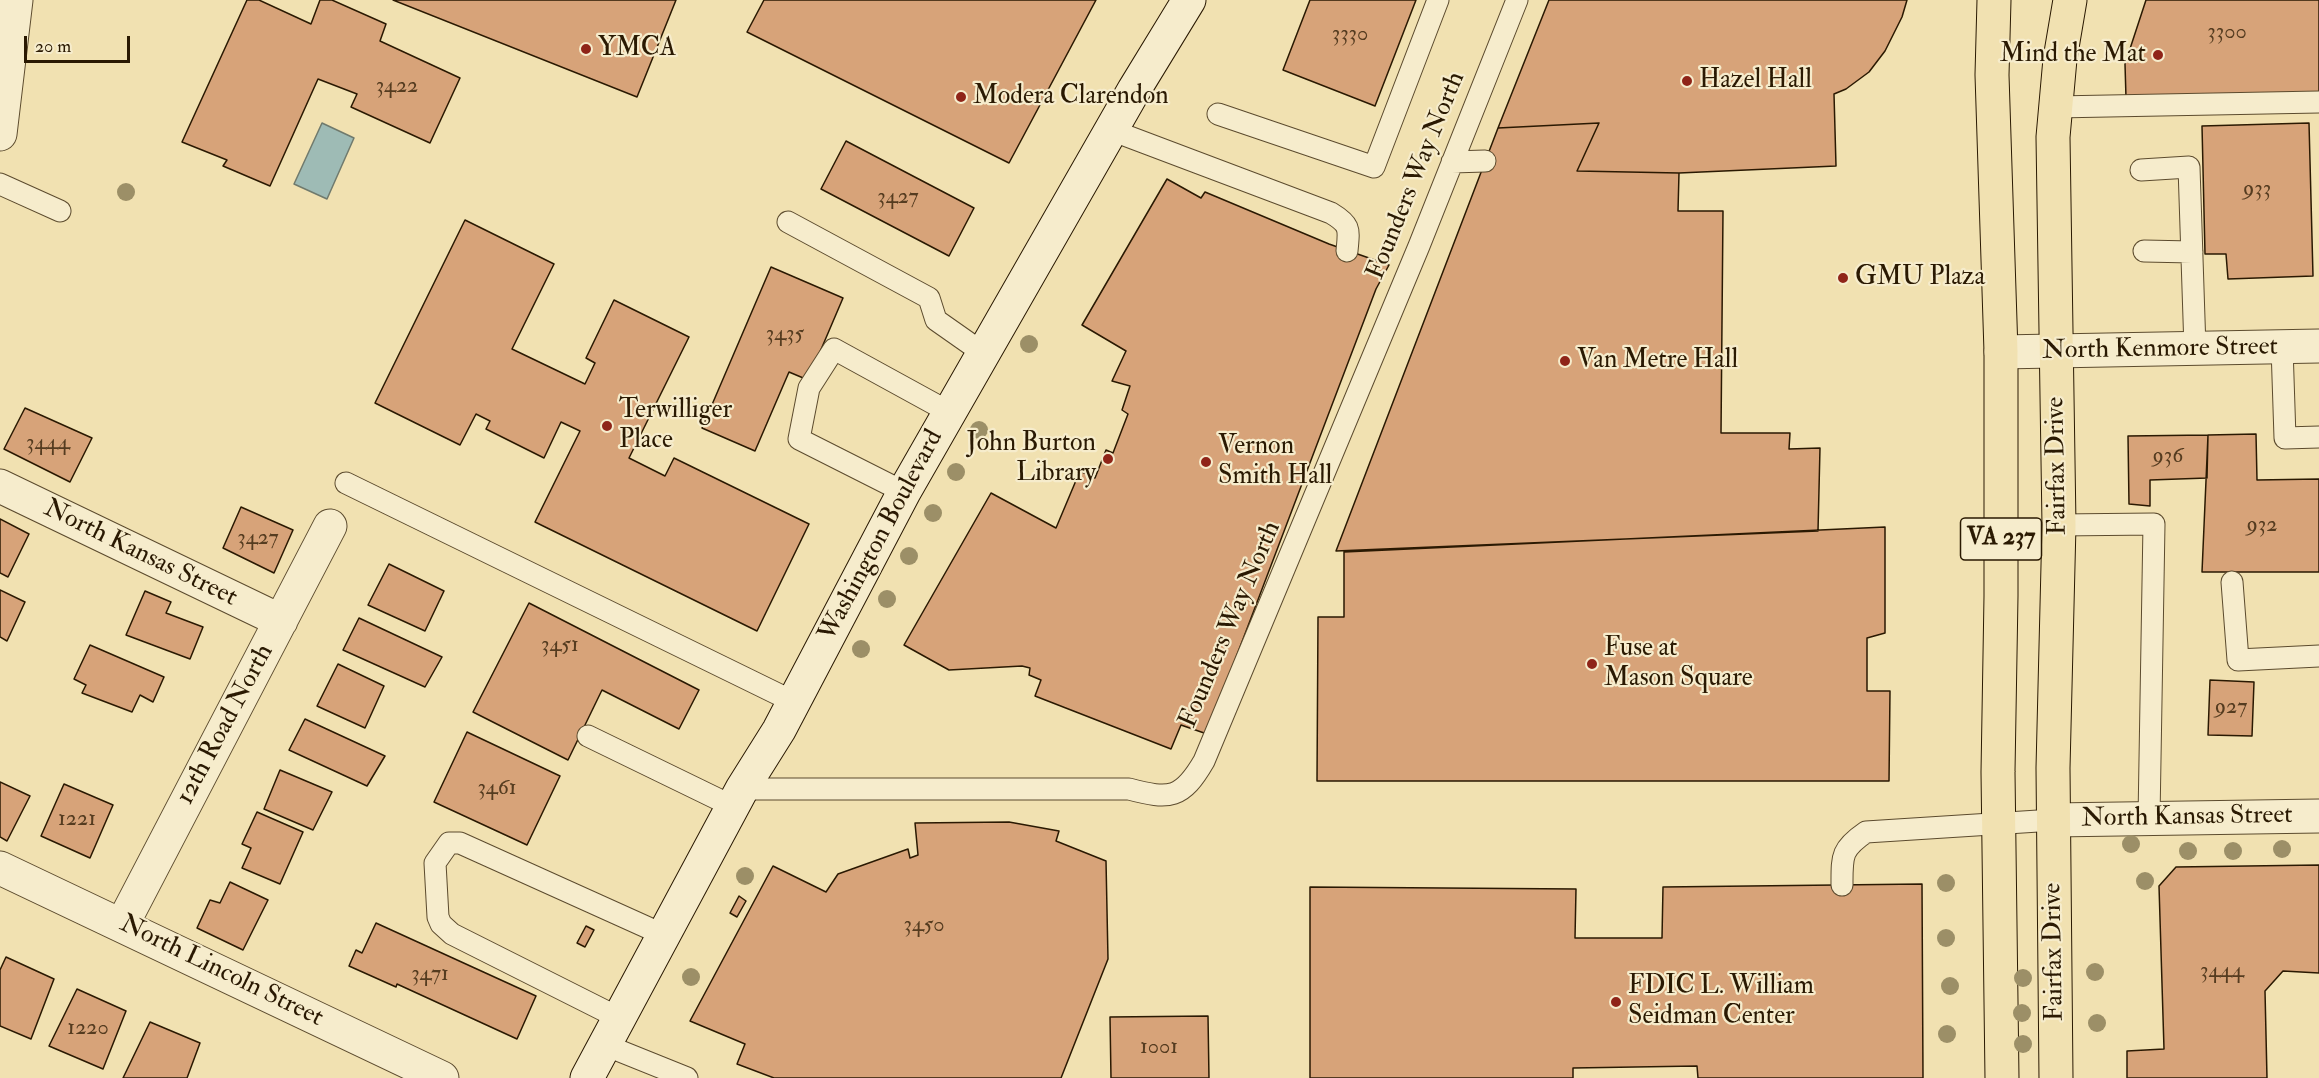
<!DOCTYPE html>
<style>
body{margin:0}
#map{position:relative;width:2319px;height:1078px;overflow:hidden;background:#f1e1b1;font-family:"IM FELL Double Pica",serif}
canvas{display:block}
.scale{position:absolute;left:24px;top:36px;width:106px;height:27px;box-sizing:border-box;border:3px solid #2a1902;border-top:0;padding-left:8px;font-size:18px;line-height:21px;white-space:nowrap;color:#2a1902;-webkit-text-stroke:4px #f6eccc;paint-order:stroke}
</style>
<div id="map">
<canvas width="2319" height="1078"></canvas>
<div class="scale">20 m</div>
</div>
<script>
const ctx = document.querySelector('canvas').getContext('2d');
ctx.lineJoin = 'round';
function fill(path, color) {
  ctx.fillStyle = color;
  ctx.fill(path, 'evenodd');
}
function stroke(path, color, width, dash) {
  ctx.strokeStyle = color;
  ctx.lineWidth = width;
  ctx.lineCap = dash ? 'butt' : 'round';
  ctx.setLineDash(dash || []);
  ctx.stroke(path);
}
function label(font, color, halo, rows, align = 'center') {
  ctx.font = font + ' "IM FELL Double Pica",serif';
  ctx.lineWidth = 4.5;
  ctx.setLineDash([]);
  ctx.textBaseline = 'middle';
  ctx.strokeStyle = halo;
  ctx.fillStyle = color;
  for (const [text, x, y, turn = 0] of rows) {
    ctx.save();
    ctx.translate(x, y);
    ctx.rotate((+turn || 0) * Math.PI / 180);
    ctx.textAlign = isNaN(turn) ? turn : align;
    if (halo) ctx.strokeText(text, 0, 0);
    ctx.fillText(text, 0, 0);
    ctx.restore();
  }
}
const water = new Path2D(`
 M322,123l32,15 -27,61 -33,-15z`);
fill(water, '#9ebbb5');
stroke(water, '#707a6d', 1.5);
const building = new Path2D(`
 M247,0h12l52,24 9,-24h12l54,24 -6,17 80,37 -30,65 -79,-36 6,-13 -39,-15 -48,107 -47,-20 4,-6 -45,-18z
 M393,0h283l-39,97z
 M764,0h332l-87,163 -262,-131z
 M1310,0h106l-41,106 -92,-36z
 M1549,0h358l-5,17 -17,34 -16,21 -23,17 -12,5 2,72 -157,7 -102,-2 22,-48 -101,5z
 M2146,0h173v96l-193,2 -1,-34z
 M1599,123l-22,48 102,2 -1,38h45l-2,222h69l-1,16 31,-1 -2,83 -482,20 162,-423z
 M2309,123l4,153 -85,3 -2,-25h-21l-3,-128z
 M846,141l128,67 -25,48 -128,-67z
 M1167,179l34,19 4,-6 124,52 60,21 -13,24 -169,445 -26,-9 -10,24 -136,-53 6,-16 -12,-5 1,-7 -8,-2 -73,4 -45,-25 87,-152 65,35 24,-57 15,7 11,-28 7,3 15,-39 -6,-4 8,-24 -18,-5 14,-30 -44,-26z
 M465,220l89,44 -42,85 73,35 10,-21 -9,-5 28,-58 75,37 -60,121 36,18 9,-18 135,66 -52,107 -222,-109 45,-91 -19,-9 -17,36 -58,-29 4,-8 -14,-7 -16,31 -85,-42z
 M771,267l72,31 -35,82 -19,-8 -34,79 -53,-23z
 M25,408l67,30 -22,44 -66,-33z
 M2256,434l1,46 62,-1v93h-117l6,-137z
 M2208,435l-1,43 -57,2v26l-21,-2 -1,-68z
 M241,507l52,23 -19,43 -51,-25z
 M0,519l29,15 -21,43 -8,-4z
 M1885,527v106l-18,5v53h23l-1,90h-572l1,-164h26v-65z
 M389,564l55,27 -19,40 -57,-26z
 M0,590l25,12 -18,39 -7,-4z
 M145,591l26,11 -5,11 37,14 -13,32 -64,-24z
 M529,603l170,87 -20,39 -77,-39 -34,70 -95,-48z
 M359,618l83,39 -17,30 -82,-37z
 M90,645l74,32 -11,25 -13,-7 -8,17 -50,-19 4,-8 -12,-6z
 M338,664l46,22 -19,42 -48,-22z
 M2210,680l44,2 -2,54 -44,-1z
 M305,719l80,37 -18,30 -78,-36z
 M467,732l93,44 -33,69 -93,-43z
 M280,770l52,22 -19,38 -49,-21z
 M0,782l30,14 -23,45 -7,-4z
 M64,784l49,21 -23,53 -49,-22z
 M257,812l46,20 -23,52 -38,-16 9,-20 -9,-4z
 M1009,822l50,9 -3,10 50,20 2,98 -47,119h-287l-37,-14 8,-20 -55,-23 83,-155 53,26 12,-18 70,-25 2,9 8,-3 -3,-32z
 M2319,865v108l-36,-2 -18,20 2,87h-140v-27l37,-2 -5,-163 17,-19z
 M230,882l38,18 -25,50 -46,-22 13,-28 10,3z
 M1922,884l1,194h-225l-1,-12 -124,2v10h-263v-191l266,2 -1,49h87l1,-51z
 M739,896l7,5 -9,16 -7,-4z
 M376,923l160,73 -19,43 -120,-55 -1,3 -47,-21 7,-16 6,3z
 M586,926l8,4 -9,17 -8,-4z
 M6,957l48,22 -23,60 -31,-13v-56z
 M77,989l49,22 -23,58 -54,-23z
 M1208,1016l1,62h-98l-1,-61z
 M150,1022l50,21 -13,35h-64z`);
fill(building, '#d7a379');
stroke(building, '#2a1902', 1.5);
const lane = new Path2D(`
 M2056,107l263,-5
 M1218,114l156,53 64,-167
 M1111,130l220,83c20,12 18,16 16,38
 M1452,162l33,-1
 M2141,170l48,-3 6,182
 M0,184l60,27
 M788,222l141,76 7,22 47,33
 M2144,251l48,1
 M2282,347l3,91 34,-1
 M346,483l448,219
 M904,492l-105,-53 10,-51 25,-39 115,63
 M2059,525l95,-1 -5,294
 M2232,582l6,78 81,-4
 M588,736l144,70
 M742,789h387c41,11 53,10 75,-28l215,-515 98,-246
 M1842,885c0,-29 -1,-36 24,-53l188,-12
 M619,1018l-167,-84 -11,-10 -3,-7 -3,-54 14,-20h11l204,92
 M605,1045l82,33`);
const street = new Path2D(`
 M0,134l16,-134
 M2001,352l318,-6
 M0,486l281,135
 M2054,820l265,-4
 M0,868l442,210
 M122,925l208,-399`);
const secondary = new Path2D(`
 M587,1078l155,-289 37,-59 125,-238 230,-402 55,-90`);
const primary = new Path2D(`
 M1994,0l-2,75 9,277v244l-3,176 4,306
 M2056,1078l-3,-310 6,-243 -6,-388 7,-78 10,-59`);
stroke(lane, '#5c4b2e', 23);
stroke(street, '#5c4b2e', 35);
stroke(secondary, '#2a1902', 35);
stroke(primary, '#2a1902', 35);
stroke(lane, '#f6eccc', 21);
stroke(street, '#f6eccc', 33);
stroke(secondary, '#f6eccc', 33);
stroke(primary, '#f1e1b1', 33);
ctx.fillStyle = '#9c8f67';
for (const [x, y] of [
 [126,192],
 [1029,344],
 [979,430],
 [956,472],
 [933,513],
 [909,556],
 [887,599],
 [861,649],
 [2131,844],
 [2282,849],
 [2188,851],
 [2233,851],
 [745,876],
 [2145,881],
 [1946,883],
 [1946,938],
 [2095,972],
 [691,977],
 [2023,978],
 [1950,986],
 [2022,1013],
 [2097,1023],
 [1947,1034],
 [2023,1044]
]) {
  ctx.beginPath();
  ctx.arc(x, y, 9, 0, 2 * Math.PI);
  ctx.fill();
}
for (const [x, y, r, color] of [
 [586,49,6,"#8f2418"],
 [2158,55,6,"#8f2418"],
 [1687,81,6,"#8f2418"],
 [961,97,6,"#8f2418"],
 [1843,278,6,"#8f2418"],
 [1565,361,6,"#8f2418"],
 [607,426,6,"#8f2418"],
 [1108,459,6,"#8f2418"],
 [1206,462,6,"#8f2418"],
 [1592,664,6,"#8f2418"],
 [1616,1002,6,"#8f2418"]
]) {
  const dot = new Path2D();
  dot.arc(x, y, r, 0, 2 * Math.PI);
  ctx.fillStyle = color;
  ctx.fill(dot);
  stroke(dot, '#f6eccc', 2);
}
label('22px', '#553c20', null, [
 ["3300",2227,33],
 ["3330",1350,35],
 ["3422",397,87],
 ["933",2257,190],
 ["3427",898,198],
 ["3435",785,335],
 ["3444",48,444],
 ["936",2168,457],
 ["932",2262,526],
 ["3427",258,539],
 ["3451",560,646],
 ["927",2231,708],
 ["3461",497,789],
 ["1221",77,820],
 ["3450",924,926],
 ["3444",2222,972],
 ["3471",430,975],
 ["1220",88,1029],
 ["1001",1159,1048]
]);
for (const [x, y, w] of [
 [2001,539,81]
]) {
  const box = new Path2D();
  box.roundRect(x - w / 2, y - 21, w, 42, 4.5);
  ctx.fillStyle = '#f6eccc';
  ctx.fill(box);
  stroke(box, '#2a1902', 1.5);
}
label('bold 24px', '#2a1902', null, [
 ["VA 237",2001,539]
]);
label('26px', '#2a1902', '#f6eccc', [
 ["YMCA",598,49],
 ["Mind the Mat",2146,55,"right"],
 ["Hazel Hall",1699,81],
 ["Modera Clarendon",973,97],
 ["GMU Plaza",1855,278],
 ["Van Metre Hall",1577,361],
 ["Terwilliger",619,411],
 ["Place",619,441],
 ["John Burton",1096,444,"right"],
 ["Library",1096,474,"right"],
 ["Vernon",1218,447],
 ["Smith Hall",1218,477],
 ["Fuse at",1604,649],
 ["Mason Square",1604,679],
 ["FDIC L. William",1628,987],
 ["Seidman Center",1628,1017]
], 'left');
label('26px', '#2a1902', '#f6eccc', [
 ["Founders Way North",1417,176,-68],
 ["North Kenmore Street",2160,350,-1],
 ["Fairfax Drive",2058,466,-91],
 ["Washington Boulevard",882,536,-62],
 ["North Kansas Street",140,554,26],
 ["Founders Way North",1231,625,-67],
 ["12th Road North",226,725,-62],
 ["North Kansas Street",2187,818,-1],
 ["Fairfax Drive",2055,952,-91],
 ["North Lincoln Street",221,972,26]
]);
</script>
